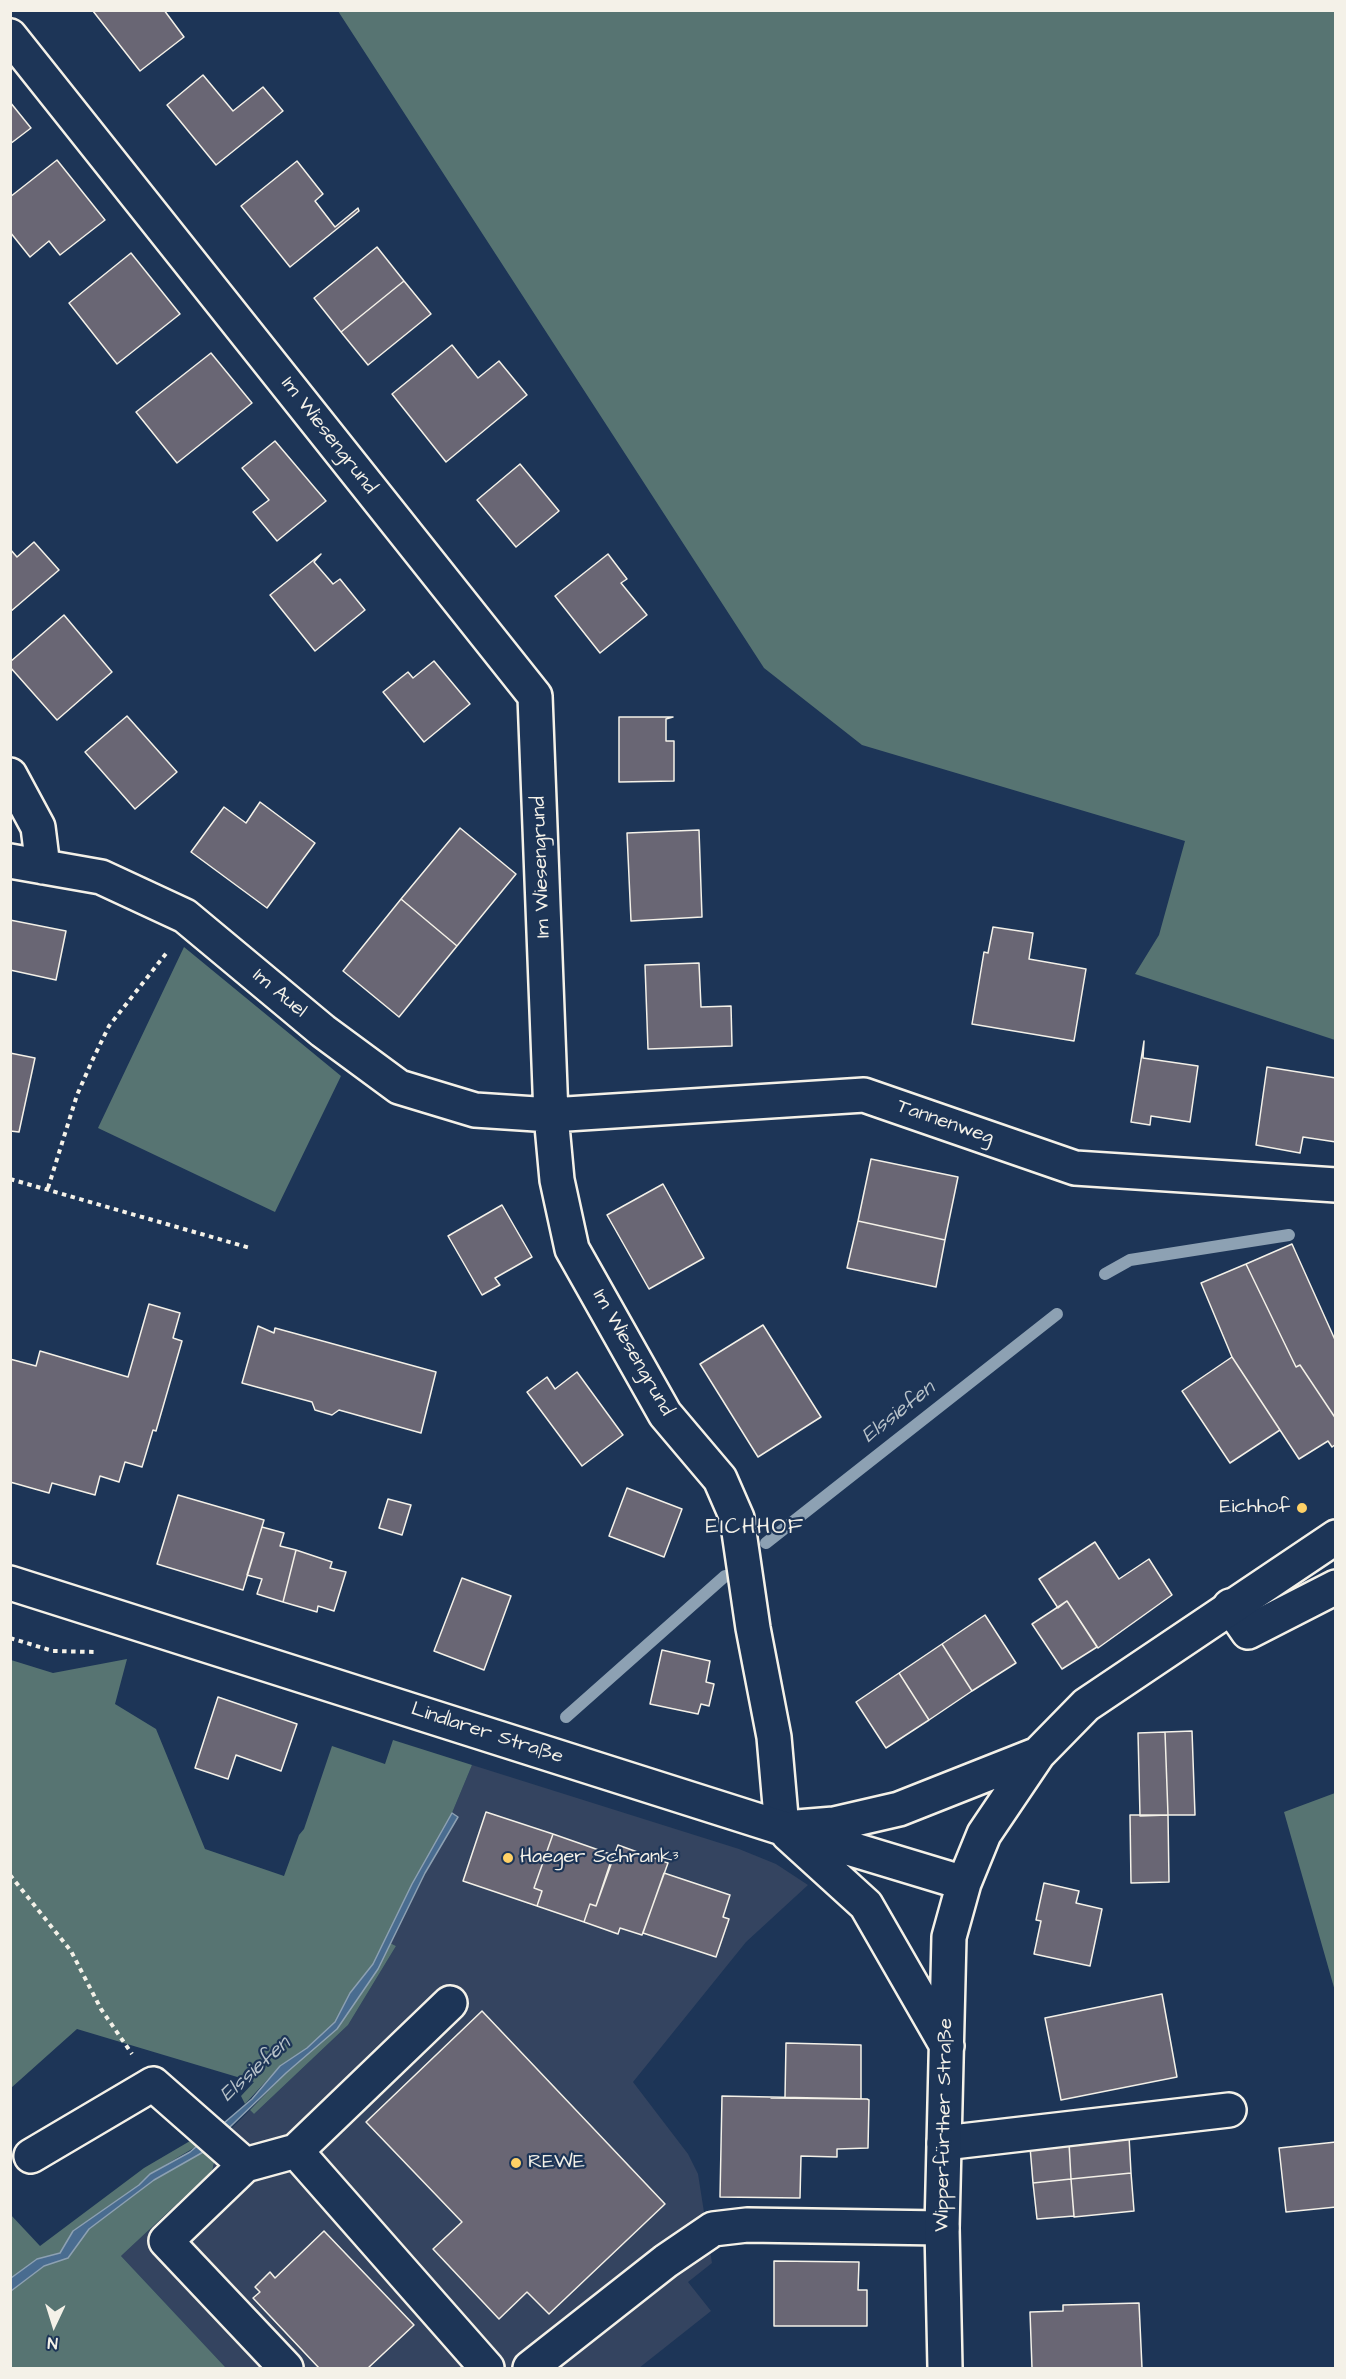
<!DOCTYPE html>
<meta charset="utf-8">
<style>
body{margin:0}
#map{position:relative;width:1346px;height:2379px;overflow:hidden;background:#1d3557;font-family:"Architects Daughter",sans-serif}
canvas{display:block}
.frame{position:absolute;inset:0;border:12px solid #f4f1e8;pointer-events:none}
.north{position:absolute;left:24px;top:2295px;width:60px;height:60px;-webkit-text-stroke:4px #1d3557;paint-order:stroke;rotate:184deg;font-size:16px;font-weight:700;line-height:24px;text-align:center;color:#f4f1e8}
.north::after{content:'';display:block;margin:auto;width:21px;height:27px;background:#f4f1e8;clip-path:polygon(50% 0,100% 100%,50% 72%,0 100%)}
</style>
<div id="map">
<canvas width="1346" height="2379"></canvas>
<div class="frame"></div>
<div class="north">N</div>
</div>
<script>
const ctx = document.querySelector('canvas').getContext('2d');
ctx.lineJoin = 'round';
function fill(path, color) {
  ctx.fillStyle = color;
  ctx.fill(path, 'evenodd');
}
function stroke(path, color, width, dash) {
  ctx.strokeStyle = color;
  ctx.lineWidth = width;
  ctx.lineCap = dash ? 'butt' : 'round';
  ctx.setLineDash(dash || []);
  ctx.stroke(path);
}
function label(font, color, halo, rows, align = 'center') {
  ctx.font = font + ' "Architects Daughter",sans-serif';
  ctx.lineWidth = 4.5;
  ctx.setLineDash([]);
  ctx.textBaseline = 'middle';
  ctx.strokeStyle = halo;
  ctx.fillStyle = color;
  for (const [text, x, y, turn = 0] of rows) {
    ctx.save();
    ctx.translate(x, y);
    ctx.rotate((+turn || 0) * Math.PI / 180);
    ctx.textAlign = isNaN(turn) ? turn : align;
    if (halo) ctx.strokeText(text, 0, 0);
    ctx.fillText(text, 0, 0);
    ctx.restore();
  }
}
fill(new Path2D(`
 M472,1765l267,84 37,15 32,21 -62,57 -113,140 55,72 10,20 14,89 -24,19 23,29 -72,57h-413l-105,-112 91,-85 11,-34 27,-27 4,4 94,-89 48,-79 -6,-3 35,-70 32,-55 -5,-5z`), '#344460');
fill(new Path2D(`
 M338,11h997v1029l-200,-66 24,-39 26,-94 -323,-96 -98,-77z
 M184,947l157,129 -66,136 -177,-84z
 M127,1659l-12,45 41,25 49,120 79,27 15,-41 5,-6 28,-83 53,18 8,-24 79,25 -20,48 -79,151 -23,29 -15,29 -28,26 -27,18 -35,38 -4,-8 13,-14 -177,-53 -66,59v-428l42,13z
 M1335,1793v198l-51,-179z
 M390,1943l6,3 -48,79 -94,89 -4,-4 36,-37 51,-44 41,-60z
 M190,2141l7,5 -47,28 -11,11 -66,46 -13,22 -23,6 -26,19 -1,-64 30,32 104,-78z
 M205,2151l10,8 -3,12 -91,85 105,112h-215v-77l33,-25 24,-9 21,-28 65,-49z`), '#577472');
const water = new Path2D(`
 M452,1813l6,4 -33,56 -47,96 -41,60 -51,44 -81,78 -51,29 -65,49 -21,29 -24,8 -33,25v-13l26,-19 23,-6 13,-22 66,-46 11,-11 40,-22 62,-53 28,-33 27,-18 28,-26 15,-29 23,-29 39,-80z`);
fill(water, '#496c90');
stroke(water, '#8da1b3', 1.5);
stroke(new Path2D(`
 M1105,1274l25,-14 159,-25
 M766,1543l291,-229
 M566,1717l159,-141`), '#8da1b3', 12);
const building = new Path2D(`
 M164,10l20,27 -44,34 -47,-60z
 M203,75l30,36 30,-24 20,24 -67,54 -49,-60z
 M10,102l21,26 -21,16z
 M57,160l48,60 -45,35 -11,-14 -19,16 -20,-25v-35z
 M297,161l26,33 -8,7 20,26 23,-19 1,3 -69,56 -49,-61z
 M377,247l27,34 -63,51 -27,-34z
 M131,253l49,61 -63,50 -48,-61z
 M404,281l27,33 -63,51 -27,-33z
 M452,345l26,33 21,-17 28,34 -81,67 -54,-68z
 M211,353l41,50 -75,60 -41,-51z
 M275,441l51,60 -49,40 -24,-29 16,-12 -27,-32z
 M520,464l39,47 -43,36 -39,-47z
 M34,542l25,28 -49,42v-63l7,8z
 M321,554l-7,8 19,22 7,-5 25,31 -50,41 -45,-56z
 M608,554l19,25 -6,4 26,32 -47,38 -45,-57z
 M64,615l48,57 -55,48 -47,-53v-5z
 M434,661l36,43 -46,38 -41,-50 25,-20 5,6z
 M127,716l50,56 -42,37 -50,-57z
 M619,717h54l-7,2v22h8v40l-55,1z
 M260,802l55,41 -48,65 -76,-56 33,-45 22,16z
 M460,828l56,46 -59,72 -56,-47z
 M699,830l3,87 -71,4 -4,-88z
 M401,899l56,47 -58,71 -56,-46z
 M10,920l56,11 -10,49 -46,-10z
 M993,927l40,6 -4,26 57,10 -12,72 -102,-17 12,-72 4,1z
 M699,963l2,44 30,-1 1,40 -84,3 -3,-84z
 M1144,1041l-1,17 55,8 -8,56 -39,-6 -1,9 -19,-3z
 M10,1053l25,5 -16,74 -9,-1z
 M1267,1067l69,11v64l-33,-5 -3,16 -44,-8z
 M871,1159l87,18 -13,63 -87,-19z
 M663,1184l41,74 -55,31 -42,-74z
 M502,1205l30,52 -37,21 5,7 -18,10 -34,-59z
 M858,1221l87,19 -9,47 -89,-19z
 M1292,1244l44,98v77l-36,-54 -4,2 -50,-103z
 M1246,1264l50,103 4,-2 36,54v25l-4,3 -4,-6 -29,18 -67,-102 -31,-74z
 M149,1304l31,9 -7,25 9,3 -26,90 -3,-1 -11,37 -17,-5 -6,20 -19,-6 -5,19 -43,-12 -3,10 -39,-11v-123l26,7 4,-15 88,26z
 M763,1325l58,92 -63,40 -58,-93z
 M258,1326l16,7 1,-5 161,44 -15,61 -82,-23 -7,5 -17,-5 -3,-8 -70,-19z
 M1232,1357l48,73 -50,33 -48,-72z
 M577,1372l46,63 -41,31 -55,-74 20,-15 8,12z
 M627,1488l55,21 -18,48 -55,-21z
 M178,1495l86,25 -21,70 -86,-26z
 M388,1499l23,6 -9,30 -23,-7z
 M262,1527l22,6 -4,13 16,4 -13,52 -26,-8 5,-15 -15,-4z
 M1095,1542l24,37 30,-20 23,36 -74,53 -31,-47 -9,7 -19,-29z
 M296,1550l36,12 -2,6 16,4 -12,39 -16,-5 -1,6 -34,-10z
 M462,1578l49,18 -27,74 -50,-19z
 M1067,1601l30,46 -35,22 -30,-45z
 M985,1615l31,48 -44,28 -30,-47z
 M942,1644l30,47 -43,29 -30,-47z
 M662,1650l48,11 -4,21 8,2 -5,22 -8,-2 -3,10 -48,-10z
 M899,1673l30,47 -43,28 -30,-46z
 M218,1697l79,27 -16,47 -45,-16 -8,24 -33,-11z
 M1192,1731l3,84h-27l-3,-83z
 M1165,1732l3,83 -28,1 -2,-83z
 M486,1812l67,22 -19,54 8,3 -5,15 -74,-25z
 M1130,1815h38l1,67 -38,1z
 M553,1834l60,21 -17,51 -6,-2 -6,18 -47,-16 5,-15 -8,-3z
 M618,1845l50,18 -26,72 -22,-7 -2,6 -34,-12 6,-18 6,2z
 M664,1873l66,22 -7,22 6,2 -13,38 -73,-24z
 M1044,1883l35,8 -3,12 26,6 -12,57 -56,-12 7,-33 -5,-1z
 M1162,1994l15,83 -116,23 -16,-82z
 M482,2011l183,193 -116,110 -22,-22 -28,27 -66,-70 29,-27 -96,-100z
 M786,2043l75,2v54l-90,-1 14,-1z
 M722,2096l145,3 2,1 -1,48 -31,1v8l-36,-1 -1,42 -80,-1z
 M1129,2136l2,37 -60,6 -2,-37z
 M1336,2142v65l-50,5 -7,-64z
 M1069,2143l2,36 -38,4 -3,-36z
 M1131,2173l3,38 -60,6 -3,-38z
 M1071,2179l3,37 -37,3 -4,-36z
 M324,2231l90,94 -46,43h-49l-66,-70 7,-6 -5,-5 15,-15 5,6z
 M774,2261l85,1 -1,28h9v36h-93z
 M1139,2303l3,65h-110l-2,-56 33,-1v-6z`);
fill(building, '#696674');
stroke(building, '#f4f1e8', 1.5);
const minor = new Path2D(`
 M10,36l525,660 16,419 6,65 15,69 93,165 55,65 17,39 16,110 21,109 8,91
 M10,775l28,52 5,40
 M10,861l91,16 84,39 138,115 76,56 76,23 76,5 313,-20 211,73 261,17
 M1230,1606l18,26 88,-45
 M944,2143l285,-33
 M296,2151l154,-148
 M31,2156l122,-72 92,81
 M286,2368l-120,-127 79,-76 51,-14 191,217
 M530,2368l136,-107 47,-32 34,-4 195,3`);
const major = new Path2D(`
 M10,1583l772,245 182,55
 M797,1827l37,-3 65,-15 139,-55
 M788,1834l78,71 81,141
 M945,2368l-3,-140 7,-291 15,-54 20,-49 54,-80 48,-49 250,-168`);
stroke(minor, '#f4f1e8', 38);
stroke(major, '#f4f1e8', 38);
stroke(new Path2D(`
 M10,1179l240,69
 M48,1188l29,-93 15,-34 17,-35 59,-75
 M10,1638l43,13 42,1
 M10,1875l61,76 30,58 31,45`), '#f4f1e8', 4, [4.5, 4.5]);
stroke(minor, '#1d3557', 33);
stroke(major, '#1d3557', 33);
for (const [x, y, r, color] of [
 [1302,1508,6,"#ffd166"],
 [508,1858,6,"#ffd166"],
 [516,2163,6,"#ffd166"]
]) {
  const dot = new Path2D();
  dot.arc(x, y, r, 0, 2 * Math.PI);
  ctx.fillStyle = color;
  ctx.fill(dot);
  stroke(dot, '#1d3557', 2);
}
label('20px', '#f4f1e8', '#1d3557', [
 ["Im Wiesengrund",328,436,52],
 ["Im Wiesengrund",542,867,-92],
 ["Im Auel",279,994,40],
 ["Tannenweg",945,1123,19],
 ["Im Wiesengrund",632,1353,60],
 ["Lindlarer Straße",487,1734,18],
 ["Wipperfürther Straße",945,2125,-89]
]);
label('20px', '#f4f1e8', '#1d3557', [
 ["Eichhof",1290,1508,"right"],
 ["Haeger Schrank³",520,1858],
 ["REWE",528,2163]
], 'left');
label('italic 21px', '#b8c2c9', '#1d3557', [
 ["Elssiefen",899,1413,-38],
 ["Elssiefen",256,2070,-42]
]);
ctx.letterSpacing = '1.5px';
label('22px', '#f4f1e8', '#1d3557', [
 ["EICHHOF",755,1528]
]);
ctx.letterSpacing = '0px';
</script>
